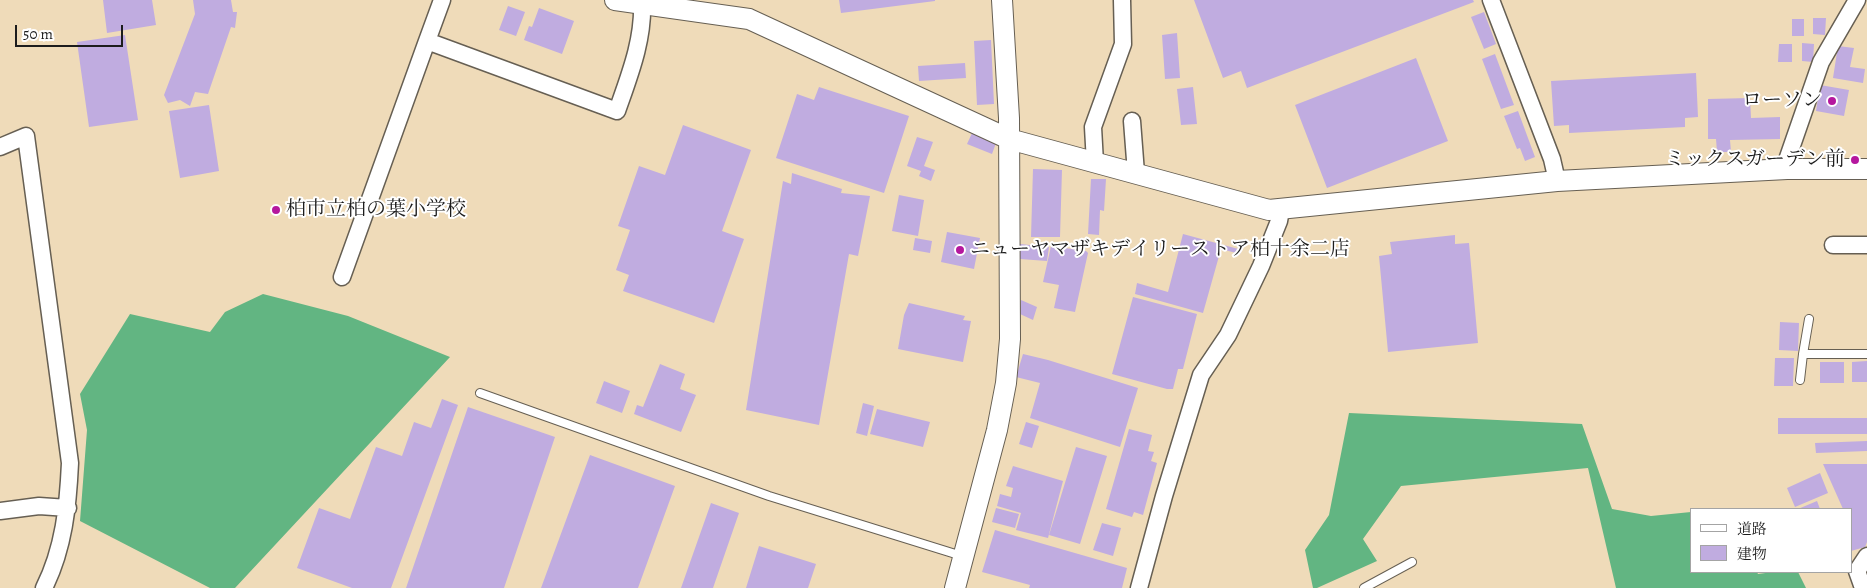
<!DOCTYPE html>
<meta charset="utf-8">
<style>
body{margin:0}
#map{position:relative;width:1867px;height:588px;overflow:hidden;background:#efdbb9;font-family:Alegreya,"Noto Serif JP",serif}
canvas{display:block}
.legend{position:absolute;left:1690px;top:508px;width:162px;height:65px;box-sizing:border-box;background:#fff;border:1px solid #a4a4a4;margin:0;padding:6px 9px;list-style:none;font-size:15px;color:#1c1c1c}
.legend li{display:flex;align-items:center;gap:10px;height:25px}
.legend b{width:25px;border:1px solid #a4a4a4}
.scale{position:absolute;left:15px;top:25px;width:108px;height:22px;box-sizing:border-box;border:2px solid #1c1c1c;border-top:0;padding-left:6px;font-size:15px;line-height:18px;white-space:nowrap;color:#1c1c1c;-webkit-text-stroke:4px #fff;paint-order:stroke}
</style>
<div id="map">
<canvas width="1867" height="588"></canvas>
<ul class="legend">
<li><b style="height:6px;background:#fff"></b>道路</li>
<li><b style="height:14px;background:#c0ace0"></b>建物</li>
</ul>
<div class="scale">50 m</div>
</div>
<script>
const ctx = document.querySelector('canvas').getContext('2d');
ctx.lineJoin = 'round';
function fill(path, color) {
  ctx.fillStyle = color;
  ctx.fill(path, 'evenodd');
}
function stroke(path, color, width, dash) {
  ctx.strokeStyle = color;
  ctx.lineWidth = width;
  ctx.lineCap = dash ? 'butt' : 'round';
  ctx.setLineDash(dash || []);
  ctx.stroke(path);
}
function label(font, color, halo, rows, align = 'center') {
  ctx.font = font + ' Alegreya,"Noto Serif JP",serif';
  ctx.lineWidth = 4;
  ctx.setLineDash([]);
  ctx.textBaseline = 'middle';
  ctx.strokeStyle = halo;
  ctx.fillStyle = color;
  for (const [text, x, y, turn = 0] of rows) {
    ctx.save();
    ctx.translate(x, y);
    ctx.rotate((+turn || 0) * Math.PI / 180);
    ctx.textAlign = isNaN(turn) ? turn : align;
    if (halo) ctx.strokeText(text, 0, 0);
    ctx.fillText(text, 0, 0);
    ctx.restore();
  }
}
fill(new Path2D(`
 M263,294l85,22 102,41 -215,231h-25l-130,-67 7,-91 -7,-36 50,-80 80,18 15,-20z
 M1349,413l233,11 30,85 39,7 40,-4v60h66l1,2 15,-2h25l8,16h-190l-28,-120 -187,18 -38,53 14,22 -60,27h-4l-8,-38 24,-35z`), '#62b582');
fill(new Path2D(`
 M103,0h49l4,25 -49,8z
 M193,0h38l2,12h4l-2,16 -4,-1 -23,67 -13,-2 -5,14 -10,-6 -12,3 -4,-8 31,-81z
 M839,0h96v1l-94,12z
 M1194,0h279l1,2 -227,86 -6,-17 -18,7z
 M508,6l17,6 -9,24 -17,-6z
 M539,8l35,13 -12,33 -38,-14 5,-14 3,1z
 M1484,12l12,32 -12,5 -13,-32z
 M1813,18h13l-1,17 -12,-1z
 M1792,19h12v17h-12z
 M1177,33l3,45 -15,1 -3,-44z
 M125,35l13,85 -49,7 -12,-85z
 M991,40l3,64 -17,1 -3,-64z
 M1802,43l12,1 -1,18 -11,-1z
 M1779,44h13v18h-14z
 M1838,46l16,2 -4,19 15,2 -2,14 -30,-5z
 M1495,54l19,51 -13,4 -19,-50z
 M1416,58l32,83 -121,47 -32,-83z
 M965,63l1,15 -47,3 -1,-15z
 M1696,73l2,44 -13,1v9l-116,6v-8l-15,1 -3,-45z
 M1820,85l29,5 -5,26 -28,-5z
 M819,87l90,29 -25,77 -108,-35 21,-64 17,6z
 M1193,87l4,37 -16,1 -4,-36z
 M1750,98l1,20 29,-1v22l-50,1 1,12h-14l-1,-13h-8v-40z
 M209,105l10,66 -39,7 -11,-67z
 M1518,111l17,46 -10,4 -5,-13 -3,1 -13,-33z
 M683,125l68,25 -29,81 22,8 -30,84 -91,-32 6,-16 -13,-5 14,-40 -12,-4 21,-60 26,9z
 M972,133l24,10 -4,11 -25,-10z
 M917,137l16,5 -9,24 11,4 -4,11 -12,-5 2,-5 -14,-5z
 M1033,169l29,1 -2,67h-29z
 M792,173l50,16 -1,4 29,3 -12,60 -9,-2 -30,171 -73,-15 37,-229 8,3z
 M1091,179h15l-2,32 -4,-1 -1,25 -11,-1z
 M899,195l25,5 -6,36 -26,-5z
 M947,232l33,6 -6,31 -33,-7z
 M1183,234l59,16 -2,4 -19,-5 -18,64 -68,-19 2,-11 31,9z
 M1455,235v9l14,-1 9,100 -90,9 -9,-96 13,-2 -2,-12z
 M915,238l17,3 -2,12 -17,-3z
 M1020,244l29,3 -2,14 -27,-2z
 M1051,246l35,5 2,2 -13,59 -21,-4 5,-23 -16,-3z
 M1133,297l64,17 -14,55h-5l-5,20h-6l-55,-15z
 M1021,300l16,7 -4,13 -13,-6z
 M909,303l56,13 -2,4 8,1 -8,41 -65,-13 6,-34z
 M1780,322l19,1 -1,28 -19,-1z
 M1023,354l25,6 90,28 -18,59 -90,-29 10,-35 -24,-6z
 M1775,358h19l-1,28h-19z
 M1867,361v21h-15v-20z
 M1820,362h24v21h-24z
 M660,364l25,10 -5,15 16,6 -15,37 -47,-18 3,-9 6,2z
 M604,381l26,10 -8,22 -26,-10z
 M442,399l16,6 -67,183h-39l-55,-20 22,-60 31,11 26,-72 26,9 12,-34 17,6z
 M863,403l11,3 -7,30 -11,-3z
 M468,407l87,30 -51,151h-98z
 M877,409l53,13 -7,25 -53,-13z
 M1778,418h89v16h-89z
 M1026,422l13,4 -7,22 -13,-4z
 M1129,429l23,6 -4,16 6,1 -3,9 6,2 -14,52 -9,-3 -2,5 -26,-8z
 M1867,441v10l-51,2 -1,-10z
 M1076,447l31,9 -27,88 -31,-9z
 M590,455l85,31 -37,102h-97z
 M1823,464h44v78l-2,5 -14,4v-42h-8z
 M1013,466l50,15 -15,57 -32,-8 5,-17 -24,-7 3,-12 11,3 2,-9 -7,-2z
 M1820,473l8,20 -33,14 -8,-19z
 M1817,501l3,8h-22z
 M711,503l28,10 -26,75h-32z
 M996,508l23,6 -4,14 -23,-6z
 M1102,523l19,5 -8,28 -20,-6z
 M995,530l132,38 -5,20h-93l1,-3 -48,-13z
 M759,546l57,18 -8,24h-62z`), '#c0ace0');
const service = new Path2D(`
 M1803,354l6,-35
 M1800,380l3,-26h64
 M480,393l289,103 193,60
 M1364,588l48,-26`);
const minor = new Path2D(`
 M1491,0l61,159 5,22
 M427,41l15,-41
 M1132,121l4,52
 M0,147l26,-11 44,327c-2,43 -6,85 -26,125
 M1095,163l-2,-36 30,-83 -1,-44
 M1787,169v-9l34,-98 36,-62
 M1833,245h34
 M342,277l85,-236 190,70c13,-37 27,-72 25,-111
 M0,511l39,-5 29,2
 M1139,588l25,-92 37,-121 27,-40 33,-69 18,-45 2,-11
 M1863,588l-6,-17 10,-15`);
const tertiary = new Path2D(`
 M615,0l134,19 260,120 260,71 288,-29 230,-12h80
 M955,588l42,-158 9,-47 4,-44 -1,-221 -7,-118`);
stroke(service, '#665f53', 10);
stroke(minor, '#665f53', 19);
stroke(tertiary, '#665f53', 22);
stroke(service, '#fff', 8);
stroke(minor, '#fff', 16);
stroke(tertiary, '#fff', 20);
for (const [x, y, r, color] of [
 [1832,101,5,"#b5179e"],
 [1855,160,5,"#b5179e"],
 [276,210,5,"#b5179e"],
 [960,250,5,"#b5179e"]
]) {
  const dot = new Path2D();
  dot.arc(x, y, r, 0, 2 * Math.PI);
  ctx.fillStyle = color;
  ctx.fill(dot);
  stroke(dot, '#fff', 2);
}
label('20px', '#1c1c1c', '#fff', [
 ["ローソン",1822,101],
 ["ミックスガーデン前",1845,160],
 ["柏市立柏の葉小学校",286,210,"left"],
 ["ニューヤマザキデイリーストア柏十余二店",970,250,"left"]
], 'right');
</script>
